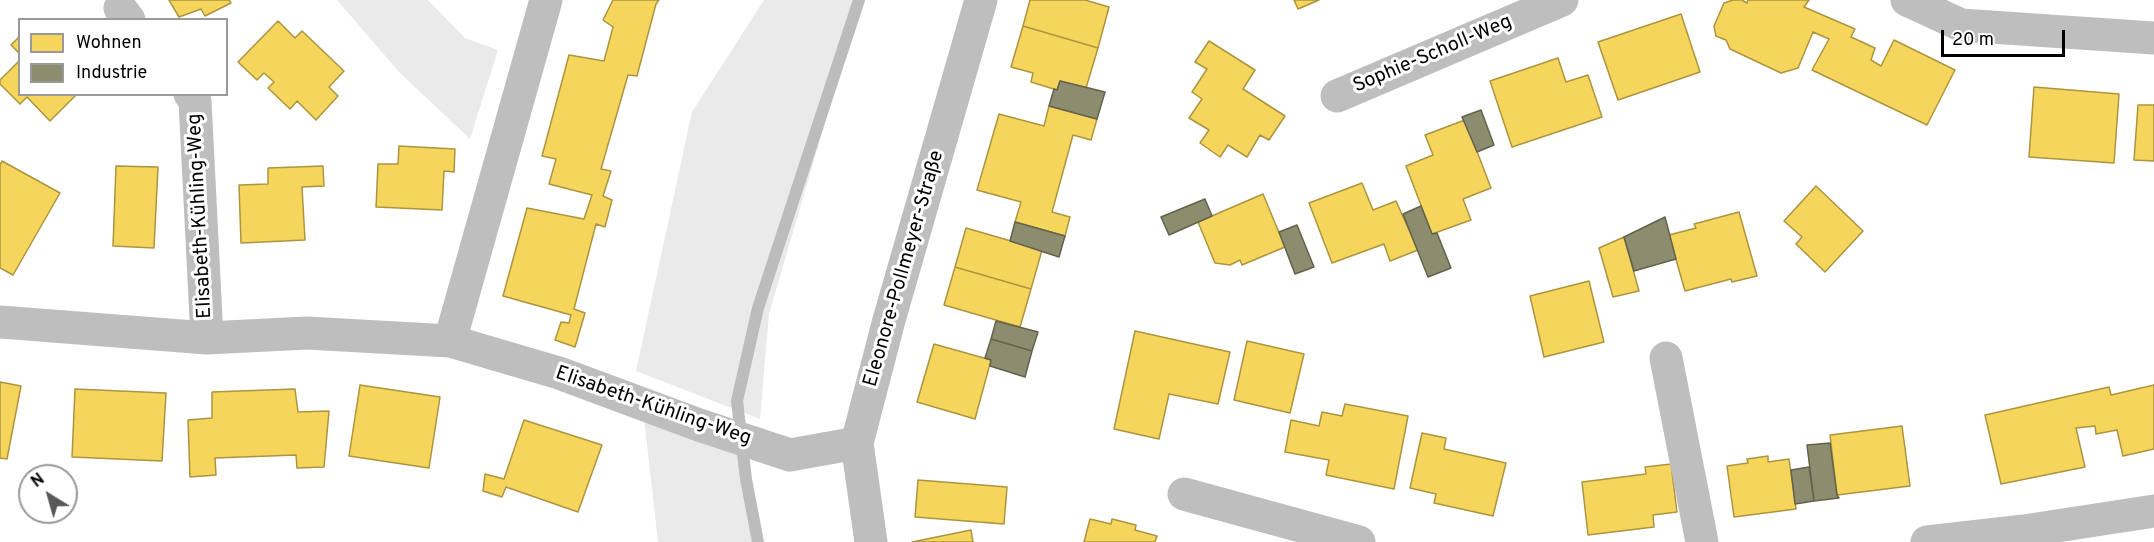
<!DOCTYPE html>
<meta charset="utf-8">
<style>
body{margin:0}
#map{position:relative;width:2154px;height:542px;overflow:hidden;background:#fff;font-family:Overpass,sans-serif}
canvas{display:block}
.legend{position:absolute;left:18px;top:18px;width:210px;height:78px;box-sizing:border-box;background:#fff;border:2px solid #999;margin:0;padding:8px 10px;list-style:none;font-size:18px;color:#000}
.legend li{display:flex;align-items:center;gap:12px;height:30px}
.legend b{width:30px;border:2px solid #999}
.north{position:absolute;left:18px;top:464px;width:60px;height:60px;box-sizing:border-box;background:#fff;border:2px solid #999;border-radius:50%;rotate:323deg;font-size:16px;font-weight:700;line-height:24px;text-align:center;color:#000}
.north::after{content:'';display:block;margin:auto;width:21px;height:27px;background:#595959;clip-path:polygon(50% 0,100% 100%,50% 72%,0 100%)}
.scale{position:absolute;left:1941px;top:30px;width:124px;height:27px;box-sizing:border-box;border:3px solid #000;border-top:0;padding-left:8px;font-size:18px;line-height:21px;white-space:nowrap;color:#000;-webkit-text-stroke:4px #fff;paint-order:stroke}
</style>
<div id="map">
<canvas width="2154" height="542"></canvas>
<ul class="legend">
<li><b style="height:16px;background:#f6d55c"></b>Wohnen</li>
<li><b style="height:16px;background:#8c8c6e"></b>Industrie</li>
</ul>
<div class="north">N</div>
<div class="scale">20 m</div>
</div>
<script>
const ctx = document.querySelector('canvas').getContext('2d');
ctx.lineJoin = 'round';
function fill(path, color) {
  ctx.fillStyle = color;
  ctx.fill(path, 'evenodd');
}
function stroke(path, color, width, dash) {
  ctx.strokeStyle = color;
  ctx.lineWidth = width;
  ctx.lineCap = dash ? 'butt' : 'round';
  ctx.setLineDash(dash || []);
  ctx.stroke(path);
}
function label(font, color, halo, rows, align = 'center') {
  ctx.font = font + ' Overpass,sans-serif';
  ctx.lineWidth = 6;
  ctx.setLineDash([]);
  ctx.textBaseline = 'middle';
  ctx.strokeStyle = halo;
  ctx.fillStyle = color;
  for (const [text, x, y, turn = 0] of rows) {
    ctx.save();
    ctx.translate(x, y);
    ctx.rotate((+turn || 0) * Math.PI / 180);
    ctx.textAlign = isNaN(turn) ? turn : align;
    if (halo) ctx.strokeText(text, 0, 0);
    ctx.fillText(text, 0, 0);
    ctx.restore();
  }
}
fill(new Path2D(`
 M337,0h91l37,38 33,12 -28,89 -71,-67z
 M764,0h97l-92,314 -9,105 -124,-48 56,-259z
 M644,418l103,38 14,86h-103z`), '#eaeaea');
const homes = new Path2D(`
 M169,0h60l2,3 -26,13 -4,-7 -22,8z
 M613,0h46l-3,4 -19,72 -9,-1 -27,94 10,2 -8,25 9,4 -7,27 -9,-3 -22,85 11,4 -10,34 -20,-7 6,-18 8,1 2,-8 -68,-19 24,-88 57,11 8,-24 -43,-11 7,-25 -14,-3 27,-101 35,6 9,-34 -10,-7z
 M1030,0h55l24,7 -11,41 -75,-22z
 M1294,0h25l-21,9z
 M1733,0h9l5,3 1,-3h61l-5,7 51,22 -4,8 24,11 -4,12 10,6 13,-26 61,30 -28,55 -115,-55 17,-31 -16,-7 -15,36 -17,5 -51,-24 -4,-9 -10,-4 -2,-10 10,-23z
 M1681,14l19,58 -82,28 -20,-58z
 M278,21l17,17 7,-7 42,40 -15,16 9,9 -22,24 -19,-19 -7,8 -22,-21 6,-6 -10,-9 -7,7 -19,-18z
 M1023,26l75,22 -12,40 -26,-7 -3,9 -26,-8 2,-9 -22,-6z
 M20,36v18l-9,-9z
 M1209,41l46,29 -12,19 42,27 -16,24 -9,-5 -13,22 -19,-12 -8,12 -20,-14 9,-13 -20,-12 13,-19 -10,-7 15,-23 -12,-7z
 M1558,58l8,24 22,-7 14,42 -90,30 -22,-66z
 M20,60v34h57l-27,27 -23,-24 -7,7 -20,-20v-4z
 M2034,87l85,7 -5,69 -85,-6z
 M2138,105h16v56l-20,-1z
 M1049,106l48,13 -6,21 -18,-5 -21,77 18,5 -5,19 -50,-14 6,-20 -44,-12 22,-76 45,12z
 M1465,120l26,68 -28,11 8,21 -39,14 -26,-68 27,-11 -8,-20z
 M399,146l56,3 -1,23 -10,-1 -2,39 -66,-3 2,-43h20z
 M2,161l58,32 -47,82 -13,-7v-103z
 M116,166l42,1 -4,81 -41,-2z
 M323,166l1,20 -22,1 3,53 -64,3 -2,-58 29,-1v-16z
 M1362,183l11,27 23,-9 22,49 -28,11 -6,-17 -52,19 -23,-60z
 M1816,186l47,45 -38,41 -29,-28 6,-7 -18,-16z
 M1263,194l22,53 -43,18 -2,-5 -10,5 -15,-2 -17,-41z
 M1739,212l18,64 -25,6 -1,-3 -46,12 -16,-56 27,-7 -2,-4z
 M966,228l76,22 -11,39 -76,-22z
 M1624,237l15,54 -26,6 -14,-49z
 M955,267l76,22 -11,38 -76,-22z
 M1589,281l15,61 -60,15 -14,-61z
 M1135,331l95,21 -12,52 -49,-10 -10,45 -45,-10z
 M1247,341l57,13 -14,59 -56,-13z
 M934,344l57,16 -16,59 -58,-17z
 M0,382l21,4 -14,73 -7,-1z
 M360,385l80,12 -11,71 -80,-12z
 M2154,385v64l-31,7 -6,-26 -21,4 -1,-8 -19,2 9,39 -84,17 -16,-69 124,-28 2,8z
 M75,389l91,4 -4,68 -90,-4z
 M295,389l3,23 31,-1 -5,56 -27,1 -1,-13 -81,3 1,17 -26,2 -2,-57 24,-2v-26z
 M1345,404l63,12 -14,73 -68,-14 3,-15 -44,-8 6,-32 28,6 3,-14 20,4z
 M524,420l78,25 -24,67 -72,-25 -4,10 -19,-6 2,-17 19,5z
 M1902,426l8,60 -73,9 -7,-60z
 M1422,433l24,5 -2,11 62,14 -13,53 -59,-13 2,-9 -26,-6z
 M1768,456v6l21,-3 7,50 -62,8 -7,-51 21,-3 -1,-4z
 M1671,464l6,48 -24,3 1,12 -66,8 -6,-53 64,-8 -1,-7z
 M37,469l19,4v3h-20z
 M918,480l89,7 -3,37 -89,-7z
 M1090,519l21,5 1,-5 24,6 -1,5 22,6 -2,6h-71z
 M971,530l2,12h-61z`);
fill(homes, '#f6d55c');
stroke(homes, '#ac9540', 1.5);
const industry = new Path2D(`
 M1060,81l45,11 -8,27 -48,-13 5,-17 3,1z
 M1481,110l13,35 -17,7 -15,-35z
 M1205,199l7,17 -43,19 -8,-18z
 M1421,206l11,28 5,-1 14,35 -23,9 -25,-63z
 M1665,217l11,42 -42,12 -10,-34z
 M1015,222l50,14 -6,21 -49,-16z
 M1297,225l17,42 -19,7 -16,-42z
 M996,321l42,11 -6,19 -41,-12z
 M991,339l41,12 -7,26 -35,-11 1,-6 -6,-2z
 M1830,443l7,52 2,3 -25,3 -7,-56z
 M1809,467l5,34 -19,3 -4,-34z`);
fill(industry, '#8c8c6e');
stroke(industry, '#62624d', 1.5);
stroke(new Path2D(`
 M758,542l-12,-63 -9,-78 21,-93 101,-308`), '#bcbcbc', 12);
stroke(new Path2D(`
 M1907,0l54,25 193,13
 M120,8l9,12
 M190,94l5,7 12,237
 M1337,96l225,-96
 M0,322l207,16 100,-5 143,8 109,32 140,52 91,30 67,-12
 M450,341l96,-341
 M1666,358l36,184
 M1184,494l175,48
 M871,542l-14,-99 32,-123 92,-320
 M1927,542l97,-11 130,-20`), '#bebebe', 33);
label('20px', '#000', '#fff', [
 ["Sophie-Scholl-Weg",1433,55,-23],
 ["Elisabeth-Kühling-Weg",201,216,-93],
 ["Eleonore-Pollmeyer-Straße",905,269,-74],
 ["Elisabeth-Kühling-Weg",653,407,19]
]);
</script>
